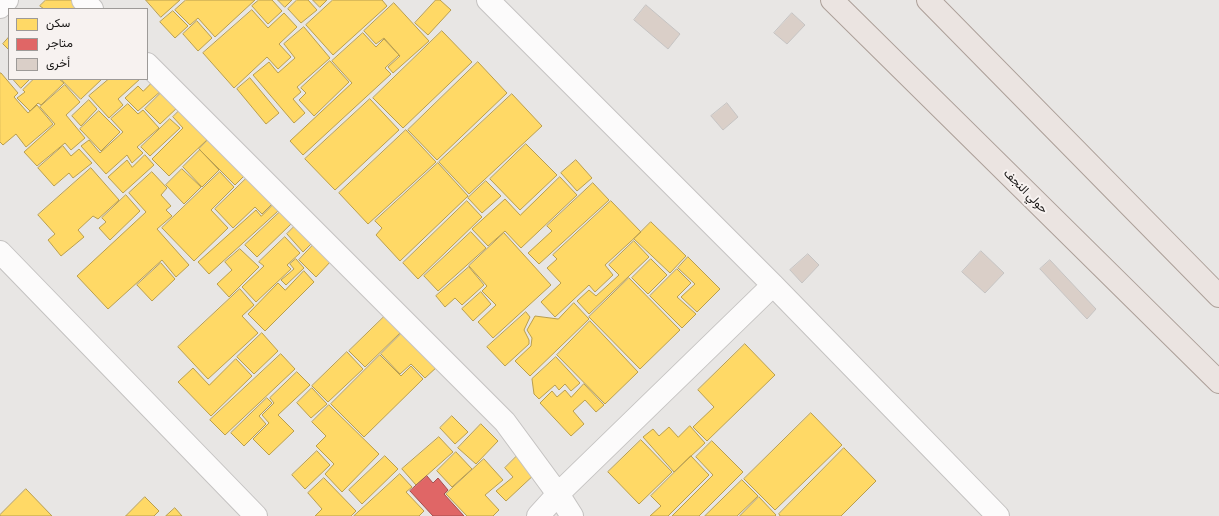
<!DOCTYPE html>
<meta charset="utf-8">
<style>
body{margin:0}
#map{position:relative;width:1219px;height:516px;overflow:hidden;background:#e8e6e4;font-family:"Exo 2",Vazirmatn,sans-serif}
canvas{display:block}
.legend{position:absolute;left:8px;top:8px;width:140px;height:72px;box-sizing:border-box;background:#f7f2f0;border:1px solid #9d9a98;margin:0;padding:5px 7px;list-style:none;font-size:12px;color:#171514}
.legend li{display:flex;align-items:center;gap:8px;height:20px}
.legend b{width:20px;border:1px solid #9d9a98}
</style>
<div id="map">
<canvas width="1219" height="516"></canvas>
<ul class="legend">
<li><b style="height:11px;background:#ffd966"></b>سكن</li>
<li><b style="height:11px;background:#e06666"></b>متاجر</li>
<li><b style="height:11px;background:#dacfc8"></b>أخرى</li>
</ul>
</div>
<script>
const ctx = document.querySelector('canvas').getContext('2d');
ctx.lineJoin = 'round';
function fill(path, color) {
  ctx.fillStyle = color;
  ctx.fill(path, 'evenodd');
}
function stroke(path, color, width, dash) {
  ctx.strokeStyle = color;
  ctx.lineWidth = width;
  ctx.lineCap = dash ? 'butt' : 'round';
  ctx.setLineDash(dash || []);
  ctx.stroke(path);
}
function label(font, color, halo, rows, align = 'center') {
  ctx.font = font + ' "Exo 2",Vazirmatn,sans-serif';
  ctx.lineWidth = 4;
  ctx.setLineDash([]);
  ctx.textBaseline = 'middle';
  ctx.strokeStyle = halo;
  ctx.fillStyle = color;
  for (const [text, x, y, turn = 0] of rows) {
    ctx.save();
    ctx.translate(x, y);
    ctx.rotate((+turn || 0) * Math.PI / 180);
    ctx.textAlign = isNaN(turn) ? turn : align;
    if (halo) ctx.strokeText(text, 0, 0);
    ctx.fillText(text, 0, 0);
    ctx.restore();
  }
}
const homes = new Path2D(`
 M46,0h30l4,4 -5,5h-31l-4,-3z
 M146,0h34l-19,17z
 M186,0h69l-40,37 -17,-19 -8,7 -15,-15z
 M259,0h13l10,11 -14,13 -16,-18z
 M278,0h14l-7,7z
 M297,0h11l9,10 -16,13 -13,-14z
 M313,0h14l-7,7z
 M333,0h49l5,6 -54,49 -27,-30z
 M436,0h4l11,10 -23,25 -13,-12z
 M394,3l35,38 -36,32 -5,-6 12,-11 -16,-18 -8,6 -12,-13z
 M252,10l16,18 16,-15 13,14 -18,17 12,13 -13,12 -11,-12 -33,31 -31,-35z
 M173,11l15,15 -13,12 -15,-16z
 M197,21l15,17 -14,13 -15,-17z
 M304,27l26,31 -33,29 4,5 -8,7 12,14 -11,10 -41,-48 16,-13 9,11 17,-15 -11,-14z
 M442,31l30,31 -69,66 -30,-30z
 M363,33l13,14 8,-8 15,16 -14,13 6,6 -88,81 -13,-14 62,-58 -20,-22z
 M9,37v13l-6,-6z
 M330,61l19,21 -35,34 -15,-16 7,-7 -5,-5z
 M478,62l29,31 -70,67 -29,-30z
 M0,73h1l17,20 -4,4 14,16 9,-8 16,19 -27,23 -10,-13 -13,11 -3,-3z
 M250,78l29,35 -13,11 -29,-35z
 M13,79h17l-9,9z
 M34,79h25l5,4 -23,22 -3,-2 -8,8 -13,-13 8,-6 -2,-2z
 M61,79h41l-21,20z
 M109,79h31l-22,20 5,6 -14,13 -20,-22z
 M154,81l8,9 -24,21 -13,-13 13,-12 5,5z
 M65,85l15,17 -14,13 19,23 -14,12 -6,-7 -28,23 -13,-14 31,-28 -15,-17z
 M164,90l15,16 -19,18 -15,-15z
 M512,94l30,32 -73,68 -30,-32z
 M370,99l29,31 -64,60 -30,-31z
 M89,100l8,9 -16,17 -9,-10z
 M128,104l10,10 5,-4 16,18 -22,19 6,6 -11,10 -5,-8 -21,19 -25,-28 8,-6 11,13 23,-21 -12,-13z
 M182,108l28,29 -41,39 -17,-17 31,-31 -10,-11z
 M99,111l21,21 -19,19 -21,-22z
 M170,119l10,9 -30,28 -9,-9z
 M406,130l30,32 -68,62 -29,-31z
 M211,137l36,36 -12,12 -36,-36z
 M526,144l31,31 -37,35 -30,-31z
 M63,146l8,10 8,-7 13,14 -19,15 -4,-5 -15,13 -16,-18z
 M200,150l19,20 -17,17 -19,-20z
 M145,155l9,10 -31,28 -15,-16 19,-17 5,7z
 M576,160l16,18 -15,13 -16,-18z
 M438,163l30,33 -68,65 -24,-26 6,-7 -7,-7z
 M91,168l28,32 -21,19 -5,-3 -15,14 6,7 -23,19 -13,-16 7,-6 -17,-19z
 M182,169l19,18 -17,17 -18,-19z
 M152,172l15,16 -6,7 10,11 -5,4 6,6 -15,13 32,36 -13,12 -14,-17 -54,49 -31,-33 69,-64 -17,-19z
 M220,172l14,15 -23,23 17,18 -34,33 -32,-33z
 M249,176l25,26 -12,12 -7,-7 -22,21 -18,-19z
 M560,177l17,18 -56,53 -16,-17 -17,15 -16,-17 33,-30 15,16z
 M486,181l15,15 -19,17 -14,-15z
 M593,183l16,17 -70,64 -11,-11 24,-22 -5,-5z
 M126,195l14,16 -30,29 -11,-12 7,-6 -4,-4z
 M467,201l15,16 -64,62 -15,-16z
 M611,201l30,31 -36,33 8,10 -18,17 -6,-7 -34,32 -14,-15 20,-19 -14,-15 10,-9 -4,-4z
 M273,205l5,6 -69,63 -11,-12 58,-52 5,6z
 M280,212l11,12 -34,33 -12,-12z
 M651,222l35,34 -16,17 -36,-34z
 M297,224l16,18 -10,10 -16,-18z
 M471,232l15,16 -48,43 -14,-15z
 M504,233l47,52 -58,53 -15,-16 18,-17 -14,-14 5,-5 -18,-20z
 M285,237l15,16 -13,12 4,4 -35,33 -14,-15 22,-21 -5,-4z
 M634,241l15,16 -60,57 -12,-13 12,-11 7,6 23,-21 -10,-10z
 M315,243l17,17 -16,17 -17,-17z
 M240,249l19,18 -30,30 -12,-13 15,-14 -7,-8z
 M688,257l32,32 -23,23 -16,-15 14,-13 -17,-16z
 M296,259l8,9 -18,17 -5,-5 13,-11 -4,-5z
 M651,259l16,16 -19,19 -16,-16z
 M161,263l14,16 -23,22 -15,-16z
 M469,267l15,18 -22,20 -7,-7 -10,9 -9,-11z
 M677,269l14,14 -14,14 19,17 -14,14 -32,-32z
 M304,271l10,11 -49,49 -17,-17 30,-31 7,7z
 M629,278l51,52 -40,39 -51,-52z
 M240,289l14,16 -12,11 16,17 -50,46 -30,-32z
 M481,292l10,12 -18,17 -11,-12z
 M574,303l15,16 -59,57 -15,-15 16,-15 1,-8 -5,-8 8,-14 23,3z
 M526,312l4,5 -6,13 5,10v4l-24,22 -18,-19z
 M385,316l16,16 -36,35 -16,-16z
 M590,321l48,51 -33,32 -48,-49z
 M404,331l34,35 -13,12 -14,-14 -11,10 -19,-20z
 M262,333l16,18 -24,23 -17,-17z
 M745,344l30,31 -68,66 -14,-14 21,-20 -16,-17z
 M347,352l16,17 -35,33 -16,-16z
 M281,354l14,15 -70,66 -15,-15z
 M380,355l21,21 10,-10 12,13 -59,58 -33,-33z
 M556,357l24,26 -9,8 -6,-7 -6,6 -4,-5 -16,14 -5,-5 -2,-15z
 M236,359l16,17 -41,40 -33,-34 15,-14 16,17z
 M297,372l13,13 -32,30 16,16 -25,24 -16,-16 16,-16 -7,-8 12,-12 -4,-5z
 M584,384l20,21 -8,7 -11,-12 -12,11 11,13 -13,12 -31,-33 12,-12 5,6 8,-7 6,7z
 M312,388l15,16 -16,14 -14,-15z
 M267,398l5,5 -13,13 7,8 -22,22 -13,-13z
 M329,405l50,49 -37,38 -17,-18 9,-10 -18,-18 10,-10 -14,-14z
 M811,413l31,32 -67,65 -31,-31z
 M452,416l16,16 -13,12 -15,-16z
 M481,424l17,17 -22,23 -18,-16z
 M690,426l15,17 -31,29 -31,-35 10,-8 6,7 10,-9 9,10z
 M439,437l14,15 -37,33 -14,-16z
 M641,440l31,32 -33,32 -31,-32z
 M712,441l31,31 -44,44h-27l41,-41 -17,-18z
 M844,448l32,33 -35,35h-61l-1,-2z
 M317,451l13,14 -25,24 -13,-14z
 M456,452l16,17 -20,18 -15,-16z
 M520,453l17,19 -31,29 -10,-10 17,-14 -8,-9z
 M385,456l13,13 -36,35 -13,-14z
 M691,456l18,19 -41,41h-18l11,-10 -10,-10z
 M484,459l19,21 -18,15 14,15 -6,6h-26l-21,-22z
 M400,474l12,13 -6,5 18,19 -5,5h-65z
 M324,478l32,33 -5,5h-36l7,-7 -14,-16z
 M742,480l16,16 -21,20h-32z
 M26,489l26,27h-52v-1z
 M145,497l14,14 -5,5h-28z
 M759,497l17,18 -1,1h-35z
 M175,508l7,8h-16z`);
fill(homes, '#ffd966');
stroke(homes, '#b99e4d', 1);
const shops = new Path2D(`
 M427,476l6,7 5,-5 10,12 -4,4 20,22h-31l-23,-25z`);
fill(shops, '#e06666');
stroke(shops, '#a44e4d', 1);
const building = new Path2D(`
 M646,5l34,29 -12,15 -34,-29z
 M792,13l13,12 -18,19 -13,-11z
 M727,103l11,14 -15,13 -12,-14z
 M981,251l23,22 -19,20 -23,-21z
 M808,254l11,11 -17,18 -12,-13z
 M1050,260l46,49 -9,10 -47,-50z`);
fill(building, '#dacfc8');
stroke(building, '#c5c3c2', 1);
const street = new Path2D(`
 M83,0l9,9
 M488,0l285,285 225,231
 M0,7l7,-7
 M147,64l358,358 53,72 14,22
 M0,252l256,264
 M538,516l20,-22 215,-209`);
const primary = new Path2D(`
 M832,0l387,382
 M928,0l291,296`);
stroke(street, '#c4c2c1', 24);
stroke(primary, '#ac9f98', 24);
stroke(street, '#fcfbfb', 22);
stroke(primary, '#ebe4e1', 22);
label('12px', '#171514', '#f7f2f0', [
 ["حولي النجف",1026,191,45]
]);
</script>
